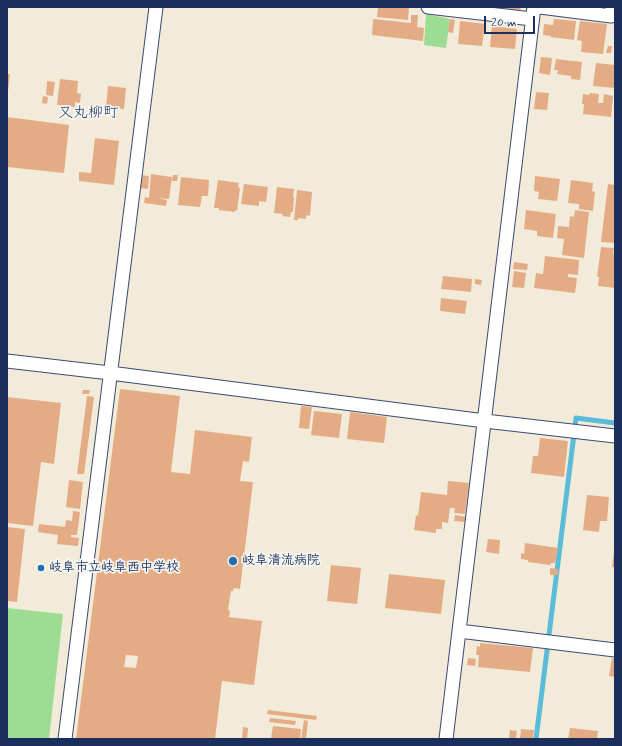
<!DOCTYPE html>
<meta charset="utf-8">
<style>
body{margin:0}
#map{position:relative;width:622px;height:746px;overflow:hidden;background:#f2ebda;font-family:Mynerve,sans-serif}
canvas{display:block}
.frame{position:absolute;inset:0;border:8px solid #1b2f5e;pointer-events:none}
.scale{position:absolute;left:484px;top:16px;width:51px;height:18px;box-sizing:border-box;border:2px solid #1b2f5e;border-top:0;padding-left:5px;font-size:12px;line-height:14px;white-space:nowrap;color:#1b2f5e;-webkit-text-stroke:3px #f6f6f2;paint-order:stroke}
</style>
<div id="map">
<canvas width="622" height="746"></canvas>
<div class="frame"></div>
<div class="scale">20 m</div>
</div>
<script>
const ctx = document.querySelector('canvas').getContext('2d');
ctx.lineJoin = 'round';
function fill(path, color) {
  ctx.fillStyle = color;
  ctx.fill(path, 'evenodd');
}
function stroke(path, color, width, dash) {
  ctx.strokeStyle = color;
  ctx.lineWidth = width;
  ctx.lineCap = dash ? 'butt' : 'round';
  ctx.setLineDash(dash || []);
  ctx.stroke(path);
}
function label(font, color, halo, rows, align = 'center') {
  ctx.font = font + ' Mynerve,"Klee One",sans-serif';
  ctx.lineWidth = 3.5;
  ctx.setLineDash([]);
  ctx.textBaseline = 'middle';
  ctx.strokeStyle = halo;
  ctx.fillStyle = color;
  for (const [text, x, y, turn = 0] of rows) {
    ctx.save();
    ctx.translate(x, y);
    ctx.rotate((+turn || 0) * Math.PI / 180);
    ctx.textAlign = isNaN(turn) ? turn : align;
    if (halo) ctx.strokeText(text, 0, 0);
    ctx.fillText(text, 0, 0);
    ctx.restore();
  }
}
fill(new Path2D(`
 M426,14l24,5 -4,29 -22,-3z
 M7,608l56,6 -14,125h-42z`), '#9ddd93');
stroke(new Path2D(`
 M536,739l40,-321 39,5`), '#5abcd8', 5);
fill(new Path2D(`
 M378,7h31l-1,13 -31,-3z
 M503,7h18l-1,3 -17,-2z
 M411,15h7l-1,12 7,1 -1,13 -51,-6 1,-16 38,4z
 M450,19l5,1 -2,13 -5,-1z
 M554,19l22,2 -2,19 -24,-3 1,-1 -8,-1 1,-11 9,1z
 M460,21l25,3 -3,22 -24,-2z
 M580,21l27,3 -4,30 -22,-2 1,-11 -5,-1z
 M492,26l25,3 -2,20 -25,-2z
 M608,46h4l-1,7h-5z
 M541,57l11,1 -2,17 -11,-2z
 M556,59l26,3 -2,18 -9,-1v-3l-14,-2 1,-4h-4z
 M596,63l19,2v23l-22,-2z
 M7,74h3l-2,17h-1z
 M60,79l18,2 -1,12 4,1 -1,9 -5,-1v5l-18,-2z
 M47,81l8,1 -2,14 -7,-1z
 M108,86l18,2 -2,21 -18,-2z
 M536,92l13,1 -2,17 -13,-1z
 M590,93l9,1 -1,9h5l1,-9 9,2 -2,21 -28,-3 1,-10h-2l1,-10 6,1z
 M43,96l5,1 -1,7 -5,-1z
 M7,117l62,8 -5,48 -57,-6z
 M95,138l24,3 -5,44 -35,-4v-9l12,1z
 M151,174l21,3 -3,22 -12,-1 10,2 -1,6 -22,-3 1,-6 4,1z
 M140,175l9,1 -1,13 -9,-1z
 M173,175h5l-1,6h-5z
 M535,176l25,3 -3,22 -19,-2 1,-7 -5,-1z
 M181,177l28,3 -1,16h-6l-2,11 -22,-2z
 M218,180l21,3 -1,4 2,1 -3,23 -2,-1v2l-16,-2v-2h-5z
 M571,180l22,3 -1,8 3,1 -2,19 -14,-2v-5l-11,-1z
 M244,184l24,3 -2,15 -7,-1v5l-18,-2z
 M608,184l7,1v58l-14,-1z
 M277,187l17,2 -1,8h1l-1,15h-2l-1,5 -8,-1 1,-2 -9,-1z
 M297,190l15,2 -2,24 -4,-1v4l-8,-1v2h-4z
 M526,210l30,4 -3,24 -16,-2v-5l-13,-2z
 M575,210l14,2 -5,46 -22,-3 2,-16 -7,-1 1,-12 11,1 1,-11 4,1z
 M601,247l13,1 -1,6h2v34l-17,-2 1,-9h-2z
 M545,256l34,4 -1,15 -10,-1v3l9,1 -2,15 -41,-5 2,-15 7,1z
 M514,262l14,2 -1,6 -14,-1z
 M514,271l12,2 -2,15 -12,-1z
 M443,276l29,3 -1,13 -30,-3z
 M475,279l7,1 -1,5 -6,-1z
 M441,298l26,3 -2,13 -25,-3z
 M120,389l60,7 -9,76 19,2 5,-44 57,7 -3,25 -6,-1 -3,20 13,1 -13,107 -6,-1 -1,3h-2l-3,19 2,1 -1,6 33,4 -8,64 -32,-4 -7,58h-139zM126,655l12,1 -2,12 -12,-1z
 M83,390h7l-1,4h-7z
 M87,396l7,1 -10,77h-7z
 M7,397l54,6 -7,61 -13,-2 -8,64 -26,-3z
 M301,406l11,1 -3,22 -10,-1z
 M314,411l28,3 -3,24 -28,-3z
 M350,412l37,5 -3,26 -37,-4z
 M540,438l28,3 -4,36 -33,-4 2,-17h5z
 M69,480l14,2 -3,27 -14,-2z
 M448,481l21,2 -4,31 -11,-1 1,-5h-5l-2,15 -6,-1v7h-6v4l-22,-3 2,-15 2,1 3,-24 26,3z
 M587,495l22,2 -2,24h-7l-1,11 -16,-2z
 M73,511l7,1 -3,23h-6v2l8,1 -1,8 -21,-2 1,-9 -20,-3 1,-8 26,3 1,-7 6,1z
 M455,515l11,2 -1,5 -11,-1z
 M7,527l18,2 -8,73 -10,-1z
 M488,539l12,1 -1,14 -13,-2z
 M525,543l33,5 -3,15h-4l-1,2 -22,-3v-2l-7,-1v-6l3,1z
 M614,551h1v16h-3z
 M331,565l30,3 -4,36 -30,-3z
 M550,568l8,1v6h-8z
 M389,574l56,6 -4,34 -56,-6z
 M480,643l53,5 -3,24 -52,-5 1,-12h-3l1,-9 3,1z
 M468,658l8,1 -1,7 -8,-1z
 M612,658l3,1v18l-6,-1z
 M268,710l49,6 -1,4 -49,-6z
 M270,718l26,3 -1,4 -26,-3z
 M304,720l4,1 -2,18h-5z
 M273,726l28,3 -1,10h-29z
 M243,727l5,1 -1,11h-5z
 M570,728l28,3 -1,8h-29z
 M521,729l13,1 -1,9h-13z
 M510,730l7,1 -1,8h-7z`), '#e4ac85');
const street = new Path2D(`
 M428,7l104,12
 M540,7l71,9 1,-9
 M7,361l103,12 375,48 130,15
 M459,631l156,19
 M65,739l91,-732
 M446,739l88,-732`);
stroke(street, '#3b4b71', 15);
stroke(street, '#fff', 13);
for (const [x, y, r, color] of [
 [233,561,5,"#1f6fb2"],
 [41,568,4,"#1f6fb2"]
]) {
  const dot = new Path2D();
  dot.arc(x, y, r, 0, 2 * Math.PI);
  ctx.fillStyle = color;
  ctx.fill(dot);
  stroke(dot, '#f6f6f2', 1.5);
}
label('bold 13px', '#1b2f5e', '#f6f6f2', [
 ["岐阜清流病院",242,561],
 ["岐阜市立岐阜西中学校",49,568]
], 'left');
label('15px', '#1b2f5e', '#f6f6f2', [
 ["又丸柳町",88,114]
]);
</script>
